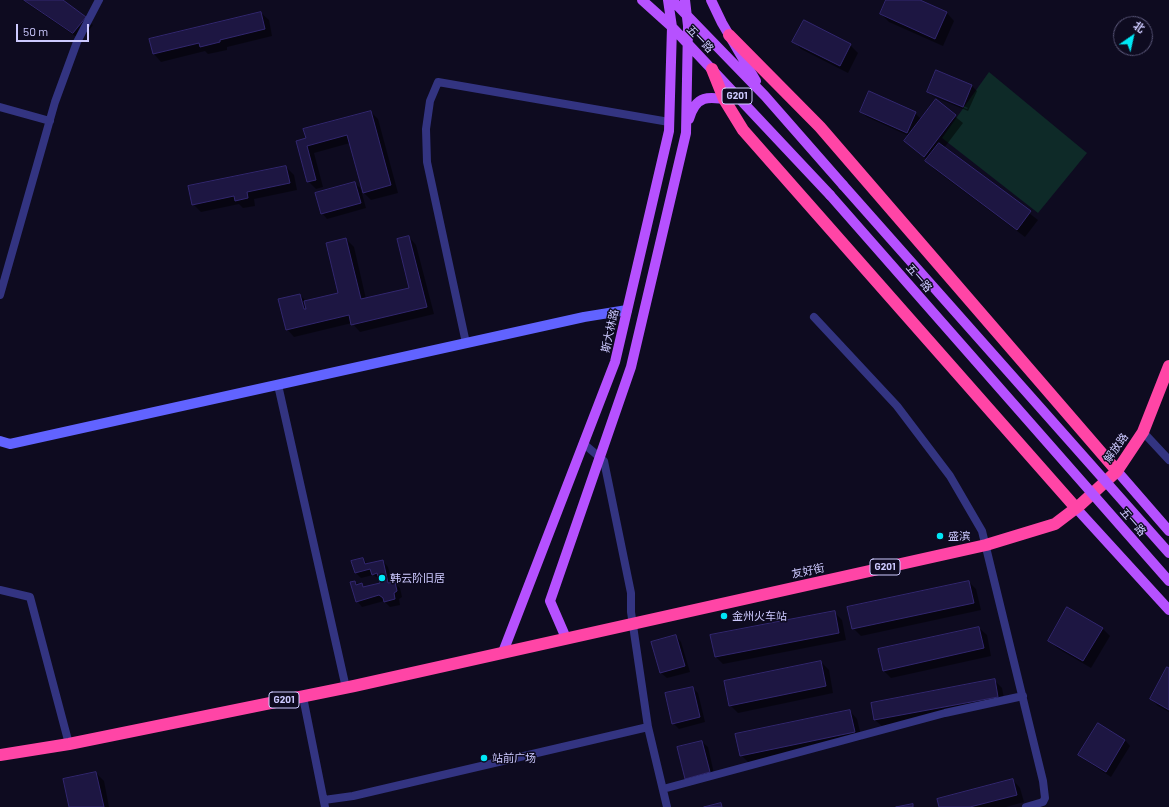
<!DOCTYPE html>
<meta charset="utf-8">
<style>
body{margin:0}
#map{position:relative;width:1169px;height:807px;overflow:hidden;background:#0e0b20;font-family:Barlow,"Noto Sans SC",sans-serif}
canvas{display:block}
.north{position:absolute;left:1113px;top:16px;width:40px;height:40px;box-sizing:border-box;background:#0e0b20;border:1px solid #5a5779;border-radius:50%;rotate:34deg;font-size:11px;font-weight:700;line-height:16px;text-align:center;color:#cdcaff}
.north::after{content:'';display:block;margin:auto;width:14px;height:18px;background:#00e7f5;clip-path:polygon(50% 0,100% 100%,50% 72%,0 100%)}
.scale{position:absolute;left:16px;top:24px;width:73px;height:18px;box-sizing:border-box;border:2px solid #cdcaff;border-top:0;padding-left:5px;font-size:12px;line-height:14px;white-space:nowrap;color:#cdcaff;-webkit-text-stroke:3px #0e0b20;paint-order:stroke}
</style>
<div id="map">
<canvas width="1169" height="807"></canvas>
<div class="north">北</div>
<div class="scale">50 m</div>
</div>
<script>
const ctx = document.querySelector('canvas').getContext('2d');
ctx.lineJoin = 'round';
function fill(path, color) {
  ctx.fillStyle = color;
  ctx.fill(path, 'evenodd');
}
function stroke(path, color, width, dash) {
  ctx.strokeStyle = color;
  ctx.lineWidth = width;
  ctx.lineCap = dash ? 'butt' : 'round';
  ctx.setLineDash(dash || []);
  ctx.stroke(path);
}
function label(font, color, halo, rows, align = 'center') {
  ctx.font = font + ' Barlow,"Noto Sans SC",sans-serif';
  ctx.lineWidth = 3;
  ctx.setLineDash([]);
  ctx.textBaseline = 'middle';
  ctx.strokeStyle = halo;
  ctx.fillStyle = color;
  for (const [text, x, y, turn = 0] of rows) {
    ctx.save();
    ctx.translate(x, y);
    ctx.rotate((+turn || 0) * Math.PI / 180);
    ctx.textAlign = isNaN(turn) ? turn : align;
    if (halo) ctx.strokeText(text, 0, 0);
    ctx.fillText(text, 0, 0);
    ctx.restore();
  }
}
fill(new Path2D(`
 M989,72l98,81 -49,60 -96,-75z`), '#0e2a28');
fill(new Path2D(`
 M22,0h39l32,25 -12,15z
 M887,0h30l30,13 7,8 -11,25 -54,-24 -8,-8z
 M261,13l8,7 3,16 -45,11v3l-19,4 -3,-3 -44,11 -7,-8 -4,-15z
 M794,42l56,3 8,8 -10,20 -47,-24z
 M971,85l6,6 -9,20 -34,-14 -6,-5zM933,93l35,15 -1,1 -34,-13z
 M936,101l27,22 -19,25 94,72 -13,17 -91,-68 -7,-8 1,-1 -23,-19 4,-5 -42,-19 -6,-5 54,1 7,7z
 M371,112l7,7 20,74 -27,7 -10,-10 5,18 -39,11 -5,-6 33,-30 8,8 -13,-48 -36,10 9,34 -7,2 -8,-8 -11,-39z
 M286,167l8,8 3,15 -43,9 1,7 -12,2 -4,-4 -38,8 -8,-8z
 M409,237l7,8 18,69 -74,18 -8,-9 -58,14 -7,-8 13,-34 6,6 33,-8 7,-54 8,8 12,52 44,-10z
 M363,559l5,5 15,-3 5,6 4,16h2l6,5 2,9 -3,2 1,6 -10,2 -6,-6 -22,6 -5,-6 -2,-19 10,6 16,-4 -1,-5 -7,-4 -12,3 -5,-5z
 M969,582l7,7 5,21 -120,26 -8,-8z
 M834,612l8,8 4,20 -123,24 -7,-7z
 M979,628l8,7 4,21 -100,22 -7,-7z
 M1102,628l8,8 -19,32 -34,-20 -8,-8z
 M676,636l5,6 9,30 -23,6 -6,-5 -9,-30z
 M821,662l8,8 4,23 -95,20 -8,-8z
 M1169,670v42l-11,-6 -7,-7z
 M994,680l8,8 3,16 -122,23 -8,-7z
 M693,688l5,5 7,29 -26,7 -6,-6z
 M850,711l7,8 5,21 -113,23 -8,-8z
 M1125,740l5,6 -19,31 -26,-17 -6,-5z
 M702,742l6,5 7,31 -24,6 -13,-36z
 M96,773l8,8 5,26h-39z
 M1013,780l7,8 4,14 -18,5h-66z`), '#0007');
const building = new Path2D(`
 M24,0h39l23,17 -13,16z
 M886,0h34l27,12 -12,27 -55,-25z
 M261,12l4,17 -45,11v2l-20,5 -1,-4 -46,11 -4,-15z
 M804,20l47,24 -11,22 -48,-24z
 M936,70l36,15 -9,22 -36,-15z
 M869,91l47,21 -9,21 -47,-21z
 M936,99l20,16 -32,42 -20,-16z
 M371,111l20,74 -28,8 -16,-58 -40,11 9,34 -9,2 -11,-41 10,-3 -3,-9z
 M939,143l92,68 -14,19 -92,-69z
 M286,166l4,17 -43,9 1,6 -13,3 -1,-5 -42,9 -4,-19z
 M355,182l6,21 -40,11 -6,-21z
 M409,236l18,71 -76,18 -2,-10 -63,15 -8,-31 22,-5 4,15h2l-2,-8 34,-8 -12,-50 20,-5 15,61 48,-11 -12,-49z
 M363,558l2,6 18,-4 5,23 7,-1 2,9 -3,2 1,6 -11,3 -1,-4 -4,-3 -23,7 -6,-20 5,-1 1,4 6,-2 1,4 17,-4 -3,-10 -5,2 -2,-6 -15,4 -4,-12z
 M969,581l5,22 -122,26 -5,-22z
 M1067,607l36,21 -20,33 -35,-20z
 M835,611l4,22 -124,24 -5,-22z
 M979,627l5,21 -101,23 -5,-22z
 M676,635l9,31 -25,7 -9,-31z
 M821,661l5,25 -97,20 -5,-25z
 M1167,667l2,1v42l-19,-11z
 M995,679l3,18 -124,23 -3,-17z
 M693,687l7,30 -28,7 -7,-31z
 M850,710l5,22 -115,24 -5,-22z
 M1098,723l27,17 -19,32 -28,-17z
 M702,741l8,31 -25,7 -8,-32z
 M96,772l8,35h-35l-6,-28z
 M1013,779l4,16 -47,12h-31l-2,-8z
 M721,803l1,4h-18z
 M913,804v3h-17z`);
fill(building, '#1d1642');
stroke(building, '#32276f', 1);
stroke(new Path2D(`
 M0,107l50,14
 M0,295l55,-193 22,-60 22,-42
 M814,317l83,89 53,70 32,55 61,250 2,17 -2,4 -17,5
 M466,343l-39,-181 -1,-33 4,-28 8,-19 231,40
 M278,385l68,303
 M1143,432l26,28
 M584,444l20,17 27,132v19l17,115 19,80
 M0,590l30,7 39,147
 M303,697l22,110
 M663,789l282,-76 78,-17
 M324,800l29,-4 295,-69`), '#333481', 8);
stroke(new Path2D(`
 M0,441l10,3 574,-127 43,-7`), '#6163ff', 10);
stroke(new Path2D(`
 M642,0l30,27 158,168
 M672,0l93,96 78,89
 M711,0l11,23 34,58
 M689,119c7,-24 19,-23 41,-19
 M1117,471l52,60
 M1076,508l93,102
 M566,638l-16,-37 81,-234 55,-234 2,-107 -3,-26
 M503,652l112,-290 54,-231 3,-104 -4,-27`), '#b651ff', 10);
stroke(new Path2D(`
 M729,35l91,92 297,344
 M712,69l12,30 19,31 333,378
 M0,755l69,-11 285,-58 632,-141 69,-21 25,-19 37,-34 26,-39 26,-66`), '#ff45a6', 12);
stroke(new Path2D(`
 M843,185l326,368
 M830,195l339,386`), '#b651ff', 10);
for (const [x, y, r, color] of [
 [940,536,4,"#00e7f5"],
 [382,578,4,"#00e7f5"],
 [724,616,4,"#00e7f5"],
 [484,758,4,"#00e7f5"]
]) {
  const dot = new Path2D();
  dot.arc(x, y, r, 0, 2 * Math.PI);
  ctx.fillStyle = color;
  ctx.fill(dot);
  stroke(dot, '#0e0b20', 1.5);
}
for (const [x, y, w] of [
 [737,96,30],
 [885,567,30],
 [284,700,30]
]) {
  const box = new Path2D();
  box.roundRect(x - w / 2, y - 8, w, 16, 3);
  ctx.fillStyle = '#0e0b20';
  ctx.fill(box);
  stroke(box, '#cdcaff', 1);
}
label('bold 10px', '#cdcaff', null, [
 ["G201",737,96],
 ["G201",885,567],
 ["G201",284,700]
]);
label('11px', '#cdcaff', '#0e0b20', [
 ["五一路",700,39,46],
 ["五一路",919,278,49],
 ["斯大林路",610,331,-77],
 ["解放路",1116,448,-55],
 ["五一路",1133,522,49],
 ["友好街",808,571,-12]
]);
label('11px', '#cdcaff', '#0e0b20', [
 ["盛滨",948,536],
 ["韩云阶旧居",390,578],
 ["金州火车站",732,616],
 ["站前广场",492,758]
], 'left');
</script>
